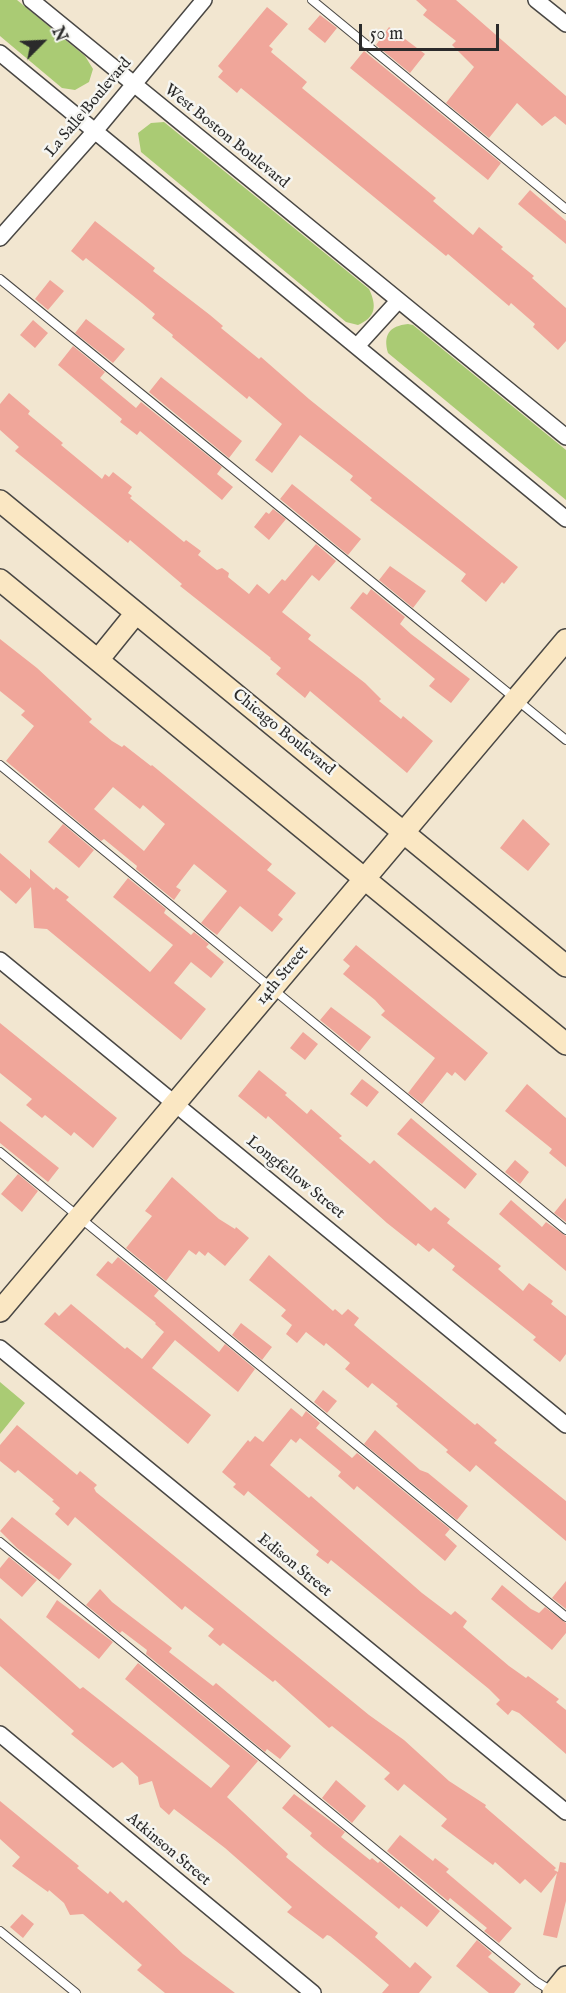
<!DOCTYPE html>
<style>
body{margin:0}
#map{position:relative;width:566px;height:1993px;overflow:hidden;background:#f2e6d0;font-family:"IM FELL English",serif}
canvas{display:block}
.north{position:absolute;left:12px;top:12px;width:60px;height:60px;-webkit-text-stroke:4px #f6f6f2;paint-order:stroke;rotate:66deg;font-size:16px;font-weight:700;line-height:24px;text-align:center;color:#2b2b2b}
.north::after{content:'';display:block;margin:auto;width:21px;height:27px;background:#2b2b2b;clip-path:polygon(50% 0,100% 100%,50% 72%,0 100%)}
.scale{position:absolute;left:359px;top:24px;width:140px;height:27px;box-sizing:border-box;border:3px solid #2b2b2b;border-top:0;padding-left:8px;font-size:18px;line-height:21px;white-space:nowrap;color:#2b2b2b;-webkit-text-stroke:4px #f6f6f2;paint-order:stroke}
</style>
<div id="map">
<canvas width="566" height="1993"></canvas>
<div class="north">N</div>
<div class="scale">50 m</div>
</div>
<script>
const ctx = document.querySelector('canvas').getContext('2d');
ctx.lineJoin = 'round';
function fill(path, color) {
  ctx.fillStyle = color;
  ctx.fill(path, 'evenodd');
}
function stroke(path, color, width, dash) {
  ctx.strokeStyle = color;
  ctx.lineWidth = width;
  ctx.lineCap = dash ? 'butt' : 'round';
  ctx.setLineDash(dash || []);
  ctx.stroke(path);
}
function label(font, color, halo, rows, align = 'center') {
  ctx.font = font + ' "IM FELL English",serif';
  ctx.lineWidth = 5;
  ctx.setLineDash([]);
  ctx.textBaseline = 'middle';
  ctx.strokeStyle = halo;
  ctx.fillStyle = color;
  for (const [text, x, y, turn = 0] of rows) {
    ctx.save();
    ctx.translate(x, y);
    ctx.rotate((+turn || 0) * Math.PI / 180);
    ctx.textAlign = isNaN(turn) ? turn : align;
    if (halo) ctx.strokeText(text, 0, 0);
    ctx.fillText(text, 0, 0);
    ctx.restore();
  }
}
fill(new Path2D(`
 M0,0h17l68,56 8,13 -4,13 -14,8 -13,-2 -62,-52z
 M164,122l205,167c8,17 7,28 -11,36l-12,-3 -205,-170 -3,-19 13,-10z
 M408,324l5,1 153,125v50l-178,-147c-5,-18 1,-27 20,-29z
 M0,1382l25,21 -25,31z`), '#aacb74');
fill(new Path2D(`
 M416,0h40l110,96v29l-11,-9 -13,10 -25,-23 -28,35 -43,-35 28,-36 -22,-22 4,-4 -33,-26 4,-5z
 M267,7l21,17 -19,22 4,3 -2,3 36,30 -5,6 134,110 -3,3 40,34 6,-8 24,20 -2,2 33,27 -2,2 34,30v33l-8,9 -25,-23 2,-3 -24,-21 -2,3 -61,-52 -2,2 -205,-168 -4,5 -19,-16 5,-6 -5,-5z
 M320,15l17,13 -12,15 -17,-14z
 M389,27l36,27 -15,19 -34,-28z
 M364,51l137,112 -13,17 -138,-112z
 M530,190l36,31v23l-48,-40z
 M95,221l60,47 -2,3 57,44 13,11 -2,2 38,31 2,-2 48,42 209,168 -14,17 -2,-2 -16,20 -25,-21 5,-7 -96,-74 2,-2 -22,-18 3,-4 -53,-41 -28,38 -17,-13 27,-36 -33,-28 -2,3 -75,-62 1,-2 -21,-17 3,-4 -13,-11 -56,-45 -3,3 -12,-10z
 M50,280l14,11 -16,19 -13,-11z
 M86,319l39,30 -12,14 -38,-30z
 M33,320l15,13 -13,15 -15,-13z
 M73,346l32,26 -5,6 36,30 5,-6 81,65 -5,7 16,13 -11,13 -82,-69 -3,4 -17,-13 2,-3 -64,-54z
 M161,377l81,64 -13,17 -80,-66z
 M9,393l21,18 -2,3 35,29 -2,2 41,34 3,-5 4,3 4,-5 19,15 -4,6 4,3 -2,2 54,44 2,-2 15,11 -3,4 19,15 5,-2 7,5 -1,4 21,17 8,-10 12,10 13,-15 3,2 31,-37 20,17 -17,20 -7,-6 -30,37 29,23 -3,4 57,44 16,16 -2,2 22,18 2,-3 30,25 -26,32 -97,-82 -5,7 -29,-24 5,-6 -11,-9 1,-1 -91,-72 2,-2 -52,-44 -2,3 -113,-92 4,-4 -19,-17v-26z
 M292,484l69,55 -13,16 -68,-56z
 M273,509l13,10 -17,21 -15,-13 12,-15 3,2z
 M390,566l36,25 -13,17 -34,-28z
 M371,589l34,28 -5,7 11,10 59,45 -19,24 -22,-17 6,-7 -85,-71 13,-16 4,3z
 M0,639l37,29 55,51 -3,3 23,19 10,6 2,-2 27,21 1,-1 120,99 -5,6 29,23 -18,22 5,4 -11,13 -32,-26 -23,29 -16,-12 26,-32 -33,-27 -18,23 5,3 -7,10 -38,-31 1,-3 -33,-27 -3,2 -95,-80 28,-35 -13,-11 4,-4 -25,-20zM113,787l27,22 3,-4 22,19 -21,27 -50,-42z
 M523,819l27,25 -22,27 -28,-23z
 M63,824l31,26 -15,18 -31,-26z
 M0,853l30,26v-10l24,21 2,-3 13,10 -3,3 84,72 23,-27 -60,-48 15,-19 38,31 -2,4 27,22 3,-3 15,12 -3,3 18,15 -13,16 -20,-16 -17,21 32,26 -25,31 -134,-111 -13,-1 -3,-41 -15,17 -16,-14z
 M356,945l132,108 -23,28 -10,-9 -3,4 -5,-4 -25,32 -14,-11 27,-35 -54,-43 4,-4 -10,-11 -32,-26 7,-8 -7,-6z
 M331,1007l40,30 -12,15 -39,-32z
 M0,1023l117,95 -24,30 -19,-16 -3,4 -26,-21 -3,3 -16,-13 6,-6 -32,-26z
 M303,1032l15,12 -13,16 -15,-12z
 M259,1070l28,23 -2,2 22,19 4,-5 31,27 -3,2 31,26 4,-4 57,51 4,-4 15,12 -3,4 54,43 -3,3 25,22 6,-8 24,18 -2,3 15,12v38l-6,8 -27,-22 3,-3 -84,-67 3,-4 -22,-18 -4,4 -11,-9 -2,3 -29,-23 -119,-107 -2,3 -28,-23z
 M362,1079l17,13 -12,15 -17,-13z
 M527,1084l39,34v49l-17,-14 3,-4 -47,-38z
 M411,1118l66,56 -12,15 -68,-55z
 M0,1121l59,47 -11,14 -48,-39z
 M515,1160l14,12 -9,12 -15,-12z
 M18,1174l20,17 -16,21 -21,-18z
 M172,1177l47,42 16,10 1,-2 13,11 -24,28 -17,-14 -3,4 -6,-5 -3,4 -7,-5 -23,31 -40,-33 26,-32 -7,-5z
 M566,1198v24l-12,-9z
 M511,1200l31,27 4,-5 20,14v35l-67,-57z
 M269,1255l64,56 2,-2 7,6 6,-6 11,9 -5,7 7,6 114,94 2,-2 20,17 -3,3 72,58v40l-90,-76 -6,7 -24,-20 2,-2 -52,-44 2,-2 -26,-21 -4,5 -23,-19 5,-6 -24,-20 -2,3 -18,-14 -9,11 -11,-9 6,-9 -11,-9 5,-6 -37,-30z
 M118,1257l41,33 -5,6 65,56 6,-8 30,25 -17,23 -63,-52 -23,28 59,47 -23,29 -144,-120 11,-12 4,4 12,-12 54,45 2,-2 15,12 22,-27 -9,-8 1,-1 -60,-48 12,-14 4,3z
 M241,1323l31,24 -10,13 -30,-25z
 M323,1390l14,11 -10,12 -13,-11z
 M291,1408l11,9 4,-6 14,12 -4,5 36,30 5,-5 93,76 -5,6 12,11 -12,15 -88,-75 -3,4 -16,-14 3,-4 -41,-34 -4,5 -5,-4 -21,26 39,33 2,-2 111,97 29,22 4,-4 12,10 -4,6 46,39 17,12 2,-2 31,23 -3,3 10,8v44l-47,-41 -7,-3 -4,5 -12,-11 4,-4 -11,-11 -153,-125 -5,-4 -3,4 -12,-9 3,-4 -71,-60 -4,5 -11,-9 3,-3 -14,-12 26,-32 2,2 5,-6 8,6z
 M17,1425l60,50 3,-4 17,14 -3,3 2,4 273,223 35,25 45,41 37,24 -1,2 71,61 -2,2 4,2 2,-10 6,1v38l-9,37 -14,-3 14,-62 -16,20 -16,-14 -5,5 -25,-22 -2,3 -52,-39 6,-7 -43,-35 -6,7 -14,-12 6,-6 -28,-23 -30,-24 -3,2 -54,-48 -2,2 -50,-39 -3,3 -12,-10 6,-7 -29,-23 -3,4 -107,-93 -7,9 -13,-12 5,-6 -8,-7 2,-1 -36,-30 -3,3 -15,-12v-16z
 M375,1430l45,40 8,3 40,33 -11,14 -93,-76z
 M12,1517l60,47 -13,16 -42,-32 -17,-17z
 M9,1557l28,23 -15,17 -22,-19v-10z
 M566,1581v28l-14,-11z
 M502,1585l29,24 8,4 6,-6 21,16v10l-14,17 -61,-51z
 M100,1589l12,13 60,46 -3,4 44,34 3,-3 75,63 -11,13 -13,-10 -2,3 -119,-98 1,-4 -25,-19 -2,2 -34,-28z
 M57,1600l56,42 -14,17 -53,-42z
 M0,1618l80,71 3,-2 128,101 19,-22 -105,-87 13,-16 120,98 -31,36 61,57 -2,3 92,76 -3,4 35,31 5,-6 17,15 -13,16h-37l7,-8 -32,-27 -27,-22 -3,-1 -4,4 -36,-27 5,-5 -67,-59 -51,-39 -5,6 -9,-8 -8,-26 -13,4 -1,-8 -16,-15 -9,6 -42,-34 3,-3 -74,-65z
 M336,1780l30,26 -14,17 -30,-25z
 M294,1794l51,38 -4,5 29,23 2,-2 6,5 2,-2 60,50 -13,16 -26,-21 -2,3 -75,-61 -14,-12 2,-3 -30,-25z
 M0,1801l79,65 -2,2 31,26 2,-3 13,12 3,-3 57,54 52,39h-70l-28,-23 5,-5 -59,-51 -13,1 -6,-12 -15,-13 -1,2 -36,-26 8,-9 -20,-18z
 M400,1835l33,26 2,-3 14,11 -3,3 66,56 -13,15 -15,-12 3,-3 -37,-30 -2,3 -61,-50z
 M22,1914l12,10 -11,14 -13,-11z
 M477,1940l15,13 -4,4 33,27 -7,9h-25l-33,-27z`), '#f0a69a');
const lane = new Path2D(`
 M312,0l254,209
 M0,279l566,461
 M0,765l566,465
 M0,1152l566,465
 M0,1542l537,440 16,10
 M0,1931l76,62`);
const street = new Path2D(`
 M31,0l535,437
 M536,0l30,24
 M0,53l566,466
 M0,238l95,-107 109,-131
 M357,346l41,-45
 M0,960l566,465
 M0,1348l566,464
 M0,1734l313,259`);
const secondary = new Path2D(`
 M0,501l566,465
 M0,580l566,464
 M98,660l38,-47
 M0,1311l566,-671
 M553,1993l13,-16`);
stroke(lane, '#494744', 10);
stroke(street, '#494744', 18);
stroke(secondary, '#494744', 24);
stroke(lane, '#fff', 8);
stroke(street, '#fff', 15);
stroke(secondary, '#fae7c3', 21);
label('16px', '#2b2b2b', '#f6f6f2', [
 ["La Salle Boulevard",89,108,-50],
 ["West Boston Boulevard",226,137,39],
 ["Chicago Boulevard",283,733,39],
 ["14th Street",283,976,-50],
 ["Longfellow Street",295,1178,39],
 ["Edison Street",294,1566,39],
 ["Atkinson Street",168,1850,40]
]);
</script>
